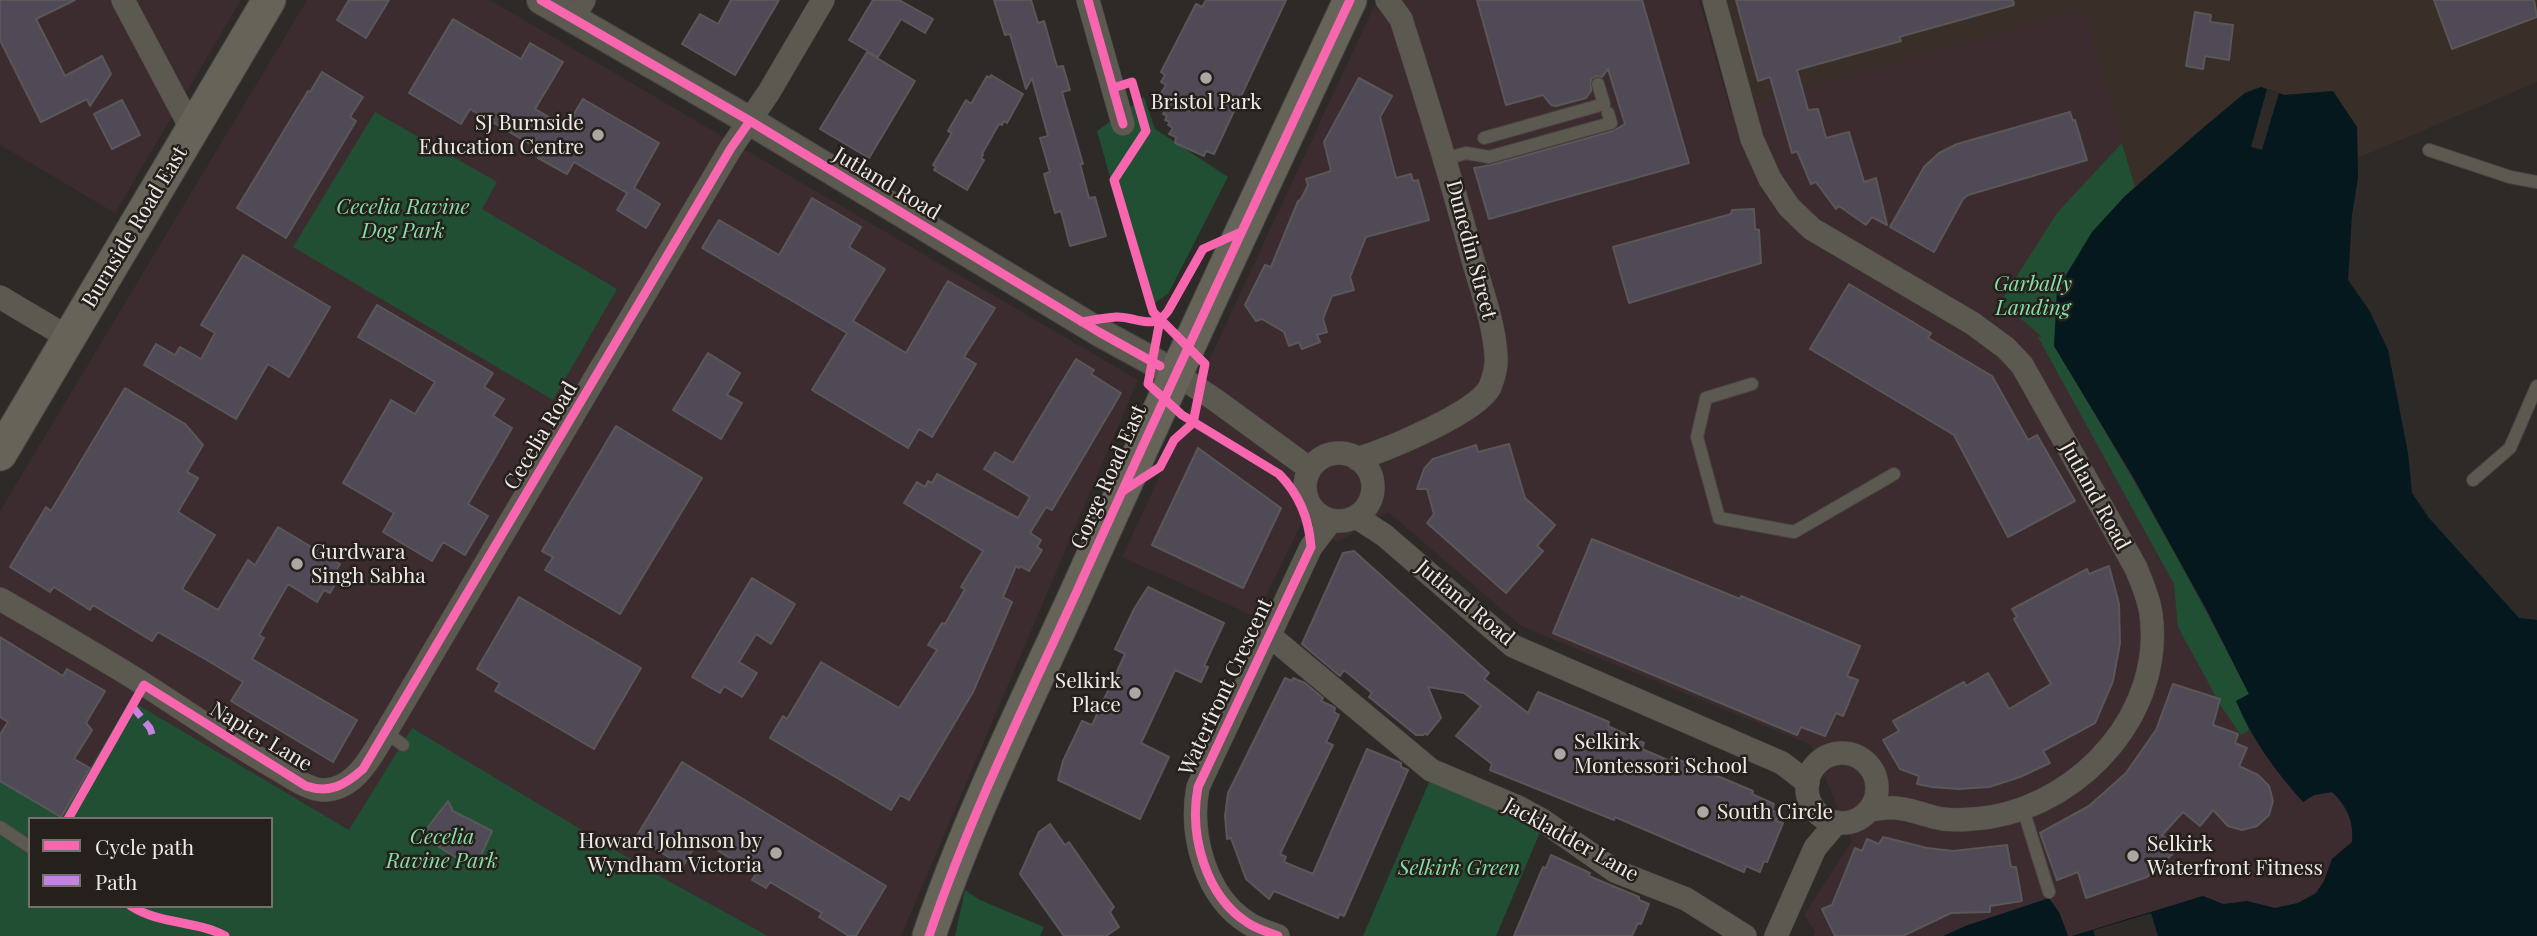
<!DOCTYPE html>
<style>
body{margin:0}
#map{position:relative;width:2537px;height:936px;overflow:hidden;background:#2d2a28;font-family:"Playfair Display",serif}
canvas{display:block}
.legend{position:absolute;left:28px;top:817px;width:245px;height:91px;box-sizing:border-box;background:#26201c;border:2px solid #76716d;margin:0;padding:9px 12px;list-style:none;font-size:21px;color:#eeeae7}
.legend li{display:flex;align-items:center;gap:14px;height:35px}
.legend b{width:35px;border:2px solid #76716d}
</style>
<div id="map">
<canvas width="2537" height="936"></canvas>
<ul class="legend">
<li><b style="height:9px;background:#f766af"></b>Cycle path</li>
<li><b style="height:9px;background:#c483df"></b>Path</li>
</ul>
</div>
<script>
const ctx = document.querySelector('canvas').getContext('2d');
ctx.lineJoin = 'round';
function fill(path, color) {
  ctx.fillStyle = color;
  ctx.fill(path, 'evenodd');
}
function stroke(path, color, width, dash) {
  ctx.strokeStyle = color;
  ctx.lineWidth = width;
  ctx.lineCap = dash ? 'butt' : 'round';
  ctx.setLineDash(dash || []);
  ctx.stroke(path);
}
function label(font, color, halo, rows, align = 'center') {
  ctx.font = font + ' "Playfair Display",serif';
  ctx.lineWidth = 5;
  ctx.setLineDash([]);
  ctx.textBaseline = 'middle';
  ctx.strokeStyle = halo;
  ctx.fillStyle = color;
  for (const [text, x, y, turn = 0] of rows) {
    ctx.save();
    ctx.translate(x, y);
    ctx.rotate((+turn || 0) * Math.PI / 180);
    ctx.textAlign = isNaN(turn) ? turn : align;
    if (halo) ctx.strokeText(text, 0, 0);
    ctx.fillText(text, 0, 0);
    ctx.restore();
  }
}
fill(new Path2D(`
 M0,0h241l-126,213 -115,-68z
 M307,0h183l648,380 -237,556h-133l-128,-71 -291,-35 -219,-130 -66,113 -64,-39v-263z
 M1377,0h322l31,109 353,-101 52,179 -11,10 125,533 15,23 50,42 18,-3 9,8 13,25 -2,17 -20,17 -8,22 -8,12 -18,10 -23,5 -28,-7 -24,3 -20,-8 -130,40h-5l-9,-24 -91,13 -25,11h-130l2,-5 -11,-16 48,-74 -41,-96 -290,-119 -133,-114 -50,30 -37,-18 -45,93 -134,-60 51,-110 38,-91z`), '#3d2c2f');
fill(new Path2D(`
 M1726,0h811v82l-179,76 -1,-31 -24,-36 -49,4 -23,-8 -17,6 -109,94 -52,-178 -329,93z`), '#392f28');
fill(new Path2D(`
 M1144,97l11,32 73,48 -60,117 -21,14 -50,-177z
 M375,112l122,70 -15,27 135,80 -64,111 -260,-153z
 M2122,143l13,44 -11,10 -70,149c69,114 135,229 195,348l-12,7 12,29 -8,5 -20,-29 -43,-79 -4,-43 -136,-247h4l-17,-15 -26,-18 58,-91z
 M130,700l219,130 63,-102 228,137 128,71h-768v-162l64,38zM30,819h241v87h-241z
 M1430,780l104,45 7,5 -45,106h-133z
 M965,890l15,10 64,27 -4,9h-85z`), '#204f34');
fill(new Path2D(`
 M2261,87l23,8 49,-4 24,36 1,51 -6,37 -4,65 21,30 19,40 20,103 4,40 17,25 90,100 18,2v316h-465l131,-40 20,8 24,-3 28,7 23,-5 18,-10 8,-12 8,-22 20,-17c2,-20 -5,-36 -20,-50l-18,3 -11,7c-28,-31 -51,-63 -67,-101l13,-7 -43,-85 -73,-132 -79,-131 3,-56 35,-58 32,-35 80,-70 41,-34z
 M2049,898l10,14 9,24h-125l25,-11z`), '#04181e');
fill(new Path2D(`
 M2267,89l12,4 -17,57 -11,-3z
 M2151,913l7,23h-63l-2,-6z`), '#2d2a28');
const building = new Path2D(`
 M0,0h75l-39,19 29,57 37,-20 9,18 -21,32 -3,-7 -46,23 -41,-82z
 M349,0h40l-23,38 -29,-18z
 M731,0h48l-44,75 -53,-31 18,-30 18,10z
 M873,0h26l34,19 -8,14 -24,-14 -23,38 -29,-17z
 M994,0h37l7,23 6,-2 13,46 6,-1 7,24 -8,2 21,72h-3l9,34 6,-1 11,39 -36,10 -9,-35 -6,2 -11,-39 6,-2 -10,-34 8,-2 -16,-58 -6,11 -16,-55 -5,1z
 M1206,0h80l-72,154 -8,-3 -2,5 -29,-13 1,-6 -7,-3 4,-6 -5,-3 2,-3 -5,-2 2,-4 -4,-2 3,-6 -6,-3 3,-6 -4,-2 7,-12 -5,-3 4,-7 -4,-3 35,-68 6,3z
 M1477,0h165l47,163 -200,56 -15,-51 17,-3 122,-34 12,-7 -17,-55 -6,8 -6,-1 -5,3v12l-5,7 -30,8 -5,-1 -8,-10 -37,10z
 M1736,0h277l1,5 -115,32 2,4 -104,29 11,40 10,-1 8,29 23,-6 15,50 12,-4 11,47 -15,-8 -6,8 -27,-19 -3,3 -20,-27 -5,2 -14,-33 -5,2 -22,-76 -12,4z
 M2434,0h100l3,17 -85,32z
 M2195,12l16,3 -1,7 23,3 -4,35 -24,-4 -2,13 -17,-3z
 M453,19l68,40 9,-16 33,19 -28,47 31,18 17,-28 76,44 -25,45 26,16 -14,24 -29,-18 10,-17 -53,-31 -7,12 -29,-16 4,-7 -72,-42 -9,15 -52,-31z
 M867,52l48,29 -46,77 -49,-29z
 M322,72l41,25 -13,20 6,4 -70,117 -49,-30 71,-117 2,1z
 M991,75l32,19 -16,29 -3,-2 -2,4 -3,-1 -17,30 1,1 -2,3 3,2 -17,30 -33,-20 2,-3 -3,-2 19,-32 -4,-2 18,-31 5,4 16,-28 3,2z
 M1359,78l33,18 -12,21 16,61 15,-4 2,7 5,-1 11,40 -63,17 -16,40 4,13 -22,6 -9,23 4,13 -10,3 3,7 -18,7 -3,-7 -10,4 -5,-14 -22,-13 -6,2 -11,-16 20,-40 6,2 27,-66 3,-2 7,-14 -2,-6 25,-8 -7,-29z
 M122,100l18,35 -28,14 -18,-35z
 M2070,112l3,9 2,-1 12,40 -119,35 -5,4 -29,53 -44,-25 34,-60 15,-14 18,-9z
 M812,198l49,29 -12,20 36,22 -32,52 53,32 42,-72 47,27 -31,49 12,7 -44,73 -13,-8 -11,19 -96,-58 35,-57 -145,-85 17,-28 60,35z
 M1754,209l1,20 4,1 2,33 -132,40 -16,-56 118,-33 1,-4z
 M243,255l87,52 -41,70 -21,-13 -32,55 -92,-54 12,-21 19,11 5,-8 21,12 14,-26 -14,-8z
 M1849,284l82,49 -3,5 64,38 36,64 9,-5 38,66 -67,36 -54,-102 -144,-86z
 M377,305l116,68 -9,14 20,12 -11,17 19,12 -44,76 20,12 -23,39 -22,-13 -11,19 -49,-29 11,-19 -51,-30 48,-83 24,14 20,-32 -77,-45z
 M708,353l32,20 -13,22 15,8 -21,36 -48,-29z
 M1076,359l18,11 -3,4 30,19 -69,117 -6,-3 -16,26 11,7 -4,7 5,3 -13,21 -9,-5 -1,2 -3,-2 -13,31 9,5 -39,90 -64,108 -9,-5 -9,15 -121,-72 13,-22 4,3 34,-57 78,46 38,-58 -9,-5 14,-22 3,1 20,-35 -4,-2 22,-36 -79,-48 13,-21 8,5 3,-6 4,2 5,-9 81,44 12,-21 -46,-28 11,-17 18,11z
 M125,388l60,36 18,21 -16,27 11,6 -20,34 37,23 -33,54 36,21 30,-50 7,5 23,-38 62,37 -7,12 5,3 -8,14 -6,-3 -7,12 -29,-18 -29,51 5,3 -12,21 105,61 -24,42 -102,-61 12,-19 -38,-23 -47,-27 -6,9 -59,-36 -3,5 -36,-23 -4,5 -40,-25 36,-60 5,4z
 M616,426l86,52 -82,136 -75,-44 8,-13 -11,-6z
 M1509,444l16,54 30,27 -18,21 6,5 -37,42 -79,-70 7,-9 -7,-25h-10l7,-20 9,-10 43,-14 2,7z
 M1198,448l83,60 -38,80 -91,-43z
 M1592,539l148,60 1,-3 119,50 -13,30 11,4 -15,36 -7,-3 -11,23 -24,-9 -4,8 -244,-102z
 M1354,551l135,122 -5,6 44,34 10,-21 71,30 -1,4 36,17 -2,6 28,12 2,-4 29,12 52,22 -1,3 22,10 -2,6 7,4 -3,7 7,2 -16,39 -3,-1 -4,11 -14,-6 -2,6 -129,-55 -1,3 -124,-50 2,-6 -36,-28 25,-30 -17,-13 -36,-6 13,31 -14,17 -2,-2 -2,2h-7l-47,-38 3,-4 -28,-23 -4,6 -38,-32 41,-91z
 M2109,566l10,38 1,39 -7,38 -18,42 -52,28 7,12 -30,14 -31,10 -31,2 -26,-2 -15,-3 2,-8 -19,-7 -17,-29 16,-9 -6,-10 71,-39 2,4 22,-13 21,36 42,-25 -37,-65 3,-2 -5,-8 75,-40 2,5z
 M752,578l43,26 -24,40 -15,-10 -17,28 18,11 -15,24 -18,-11 -4,7 -28,-16z
 M1148,587l76,36 -20,43 4,1 -7,15 -26,-12 -34,73 28,14 -29,62 -82,-39 5,-19 19,-40 10,4 33,-71 -10,-5 19,-40z
 M519,597l122,71 -47,81 -99,-58 5,-8 -23,-14z
 M0,637l63,39 4,-7 38,22 -19,32 6,7 -18,29 16,9 -29,49 -61,-36v-46l8,-13 -8,-5z
 M1285,678l7,3 1,-3 12,5 18,15 -2,3 11,5 3,2 -1,4 5,3 -13,27 7,3 -53,109 6,3 -2,5 29,12 54,-125 34,14v4l7,3 -64,146 -5,-2 -1,4 -64,-27 -5,8 -23,-20 -15,-41 -4,1 -2,-23 3,-23z
 M2173,684l47,15 -7,26 25,9 -3,9 12,5 -8,18 19,9 11,11 4,15 -4,14 -12,11 -15,4 -14,-4 -15,-16 -13,16 -17,-14 -21,23 15,15 -30,27 -61,21 -8,-26 -21,8 -17,-47 49,-27 37,-33 30,-43z
 M682,762l204,124 -30,50h-7l-30,-19 3,-4 -52,-31 -4,6 -14,-8 4,-6 -57,-35 -16,27 -47,-29z
 M448,801l5,10 39,20 -17,38 -54,-33z
 M1050,824l15,21 4,-3 45,65 -4,5 9,15 -13,9h-42l-44,-62 19,-42z
 M1883,837l44,11 26,3 54,-6 4,22h5l6,34 -32,5v6l-39,1 -48,23h-68l-13,-27 10,-4 23,-57 7,3 5,-12 12,5z
 M1551,855l39,18 -1,3 14,6 36,15v3l10,4 -8,20 -3,-1 -6,13h-118l29,-69 3,1z`);
fill(building, '#4f4a55');
stroke(building, '#595758', 2);
const service = new Path2D(`
 M1484,138l120,-34 -6,-20
 M2429,150l81,27 27,5
 M1446,159l20,-6 23,4 122,-34 -3,-10
 M1752,384l-46,14 -9,39 22,81 75,14 100,-58
 M2473,480l37,-32 27,-62
 M386,732l17,13
 M2023,809l26,83
 M0,827l30,20`);
const minor = new Path2D(`
 M123,0l69,130
 M1088,0l35,124
 M1714,0l38,139 18,40 19,28 23,22 160,94 34,25 16,17 114,203c6,15 13,30 15,46 13,97 -67,187 -160,203 -15,2 -32,4 -48,2 -15,-2 -31,-10 -47,-11 -8,-1 -18,1 -26,2
 M573,19l11,-19
 M0,297l69,41
 M1176,374l38,25 96,70
 M1305 487a34 34 0 1 1 68 0a34 34 0 1 1-68 0Z
 M1357,459c29,-9 120,-46 133,-72 4,-10 7,-20 6,-31 -2,-35 -16,-70 -25,-103 -21,-79 -45,-156 -70,-234l-14,-19
 M1356,517l28,18 129,111 269,117 26,20
 M0,599c45,26 90,52 134,79 48,30 95,64 145,92 12,7 28,19 43,20 33,1 49,-34 64,-58l345,-584 38,-56 54,-92
 M1270,636l161,134 87,37 24,13 73,51 71,28 59,37
 M1807 788a35 35 0 1 1 70 0a35 35 0 1 1-70 0Z
 M1278,936c-10,-4 -21,-7 -30,-13 -43,-27 -59,-89 -50,-136l113,-240 20,-26
 M1776,936l39,-88 22,-26`);
const tertiary = new Path2D(`
 M541,0l209,121 349,211 77,42`);
const secondary = new Path2D(`
 M0,454l269,-454
 M929,936c40,-118 96,-231 148,-345 89,-198 181,-395 273,-591`);
stroke(service, '#474544', 14);
stroke(minor, '#474544', 24);
stroke(tertiary, '#474544', 30);
stroke(secondary, '#474544', 35);
stroke(service, '#5c5950', 12);
stroke(minor, '#5c5950', 23);
stroke(tertiary, '#5c5950', 28);
stroke(secondary, '#666358', 33);
stroke(new Path2D(`
 M132,706l18,22 4,12`), '#c483df', 7, [14, 7]);
stroke(new Path2D(`
 M541,0l209,121 349,211 61,34
 M1088,0l35,124
 M1113,88l19,-6 14,49 -32,49 39,132 52,52 -12,59 -19,17 -14,27 -37,24
 M1160,320l-12,64 34,31 97,59c20,20 30,44 32,73l-113,240c-9,47 7,109 50,136 9,6 20,9 30,13
 M1082,322c11,-2 23,-4 34,-5 20,-1 37,15 52,-6l35,-62 38,-17
 M68,819l76,-134 162,101c24,8 39,-1 57,-17l368,-621 19,-27
 M131,906c29,19 65,14 94,30
 M929,936c40,-118 96,-231 148,-345 89,-198 181,-395 273,-591`), '#f766af', 9);
for (const [x, y, r, color] of [
 [1206,78,7,"#aaa7a4"],
 [598,135,7,"#aaa7a4"],
 [297,564,7,"#aaa7a4"],
 [1135,693,7,"#aaa7a4"],
 [1560,754,7,"#aaa7a4"],
 [1703,812,7,"#aaa7a4"],
 [776,853,7,"#aaa7a4"],
 [2133,856,7,"#aaa7a4"]
]) {
  const dot = new Path2D();
  dot.arc(x, y, r, 0, 2 * Math.PI);
  ctx.fillStyle = color;
  ctx.fill(dot);
  stroke(dot, '#26201c', 2.5);
}
label('21px', '#eeeae7', '#26201c', [
 ["Bristol Park",1206,102,"center"],
 ["SJ Burnside",584,123,"right"],
 ["Education Centre",584,147,"right"],
 ["Gurdwara",311,552],
 ["Singh Sabha",311,576],
 ["Selkirk",1121,681,"right"],
 ["Place",1121,705,"right"],
 ["Selkirk",1574,742],
 ["Montessori School",1574,766],
 ["South Circle",1717,812],
 ["Howard Johnson by",762,841,"right"],
 ["Wyndham Victoria",762,865,"right"],
 ["Selkirk",2147,844],
 ["Waterfront Fitness",2147,868]
], 'left');
label('21px', '#eeeae7', '#26201c', [
 ["Jutland Road",887,184,31],
 ["Burnside Road East",135,227,-59],
 ["Dunedin Street",1471,250,75],
 ["Cecelia Road",541,436,-59],
 ["Gorge Road East",1109,477,-66],
 ["Jutland Road",2095,496,61],
 ["Jutland Road",1465,603,40],
 ["Waterfront Crescent",1226,687,-65],
 ["Napier Lane",261,737,31],
 ["Jackladder Lane",1571,840,29]
]);
label('italic 21px', '#82dfa5', '#26201c', [
 ["Cecelia Ravine",403,207],
 ["Dog Park",403,231],
 ["Garbally",2033,284],
 ["Landing",2033,308],
 ["Cecelia",442,837],
 ["Ravine Park",442,861],
 ["Selkirk Green",1459,868]
]);
</script>
